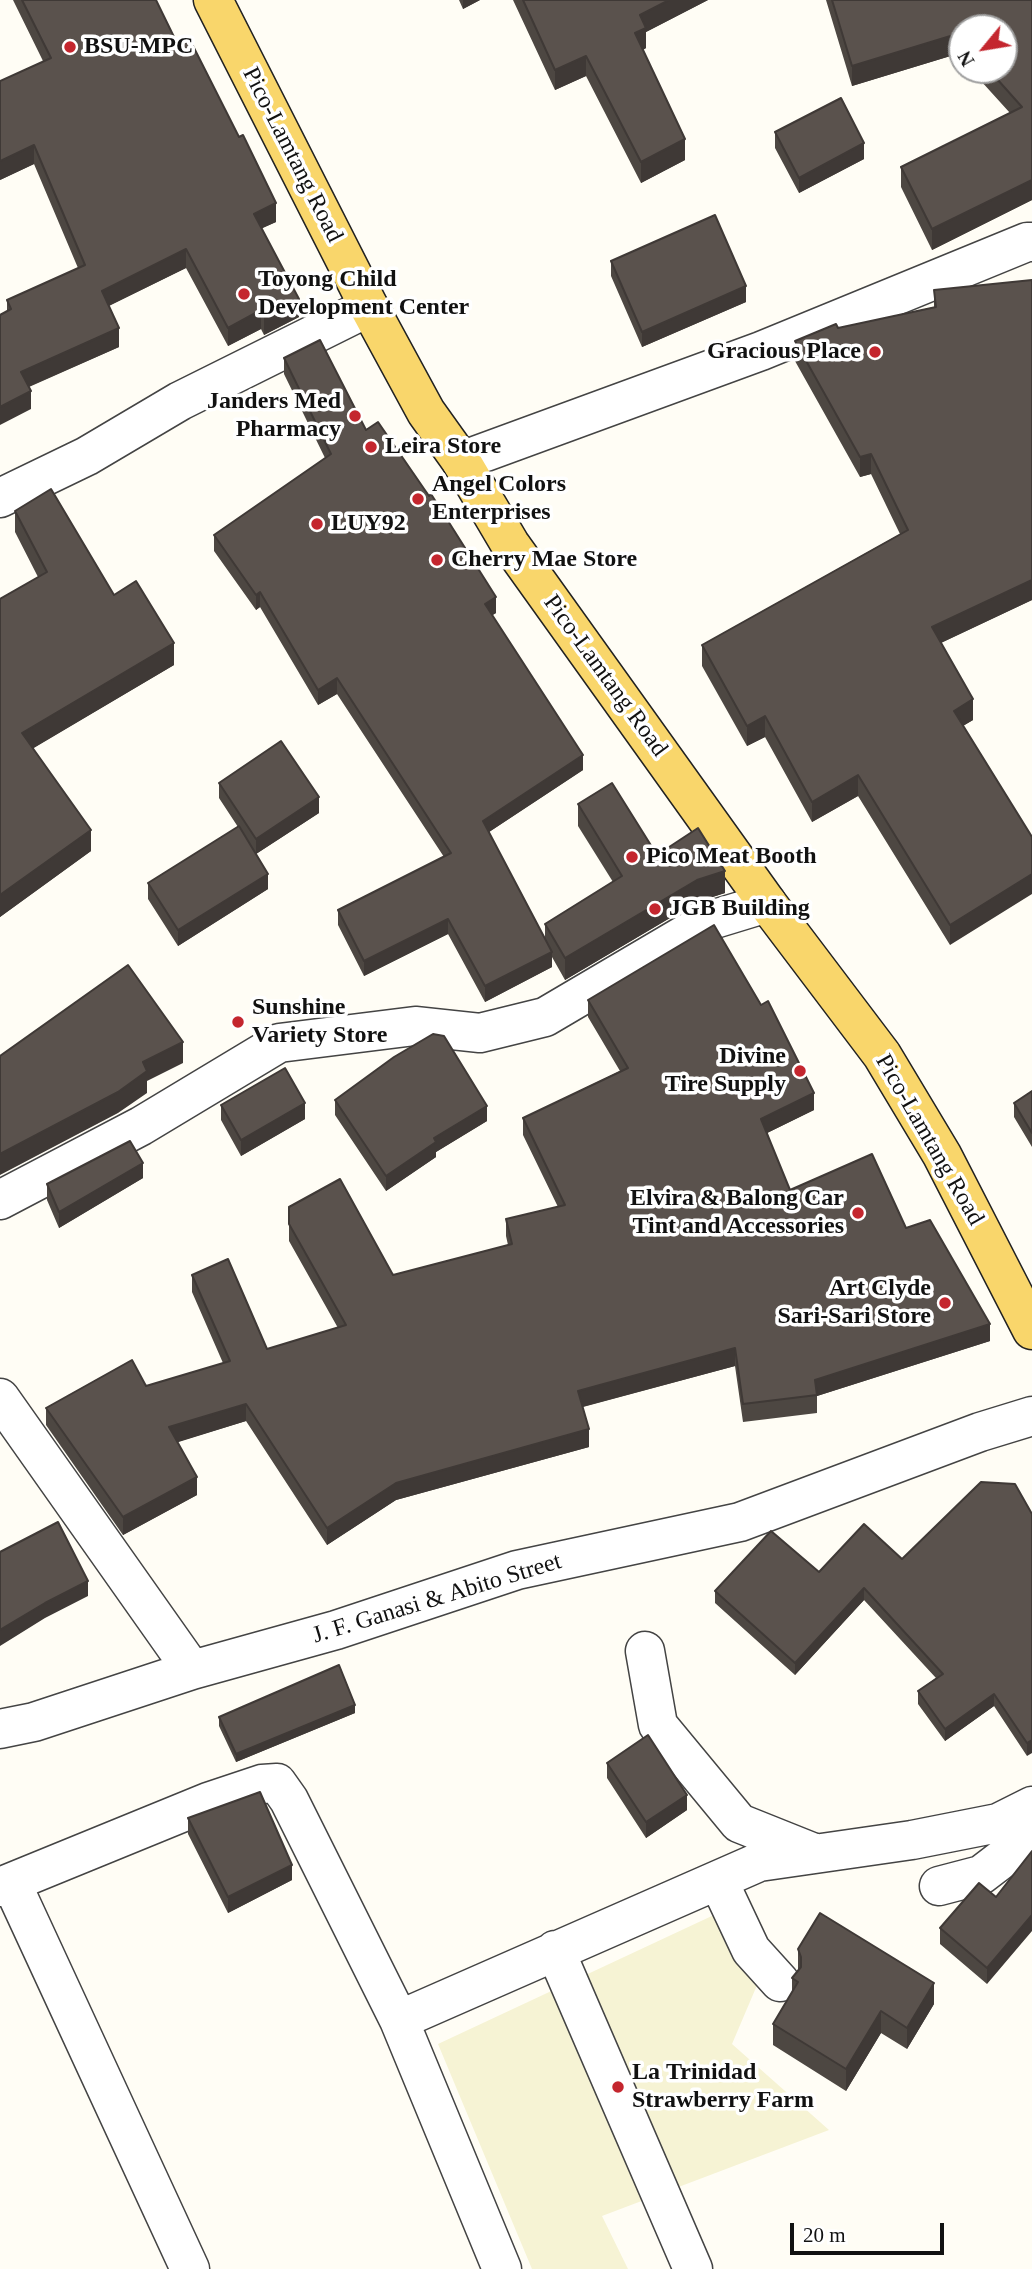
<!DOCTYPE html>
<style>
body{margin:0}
#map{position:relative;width:1032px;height:2269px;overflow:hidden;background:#fffdf5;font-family:"Times New Roman",serif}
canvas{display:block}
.north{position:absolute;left:948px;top:14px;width:70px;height:70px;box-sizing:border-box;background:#fff;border:2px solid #a0a0a0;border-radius:50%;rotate:240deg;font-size:19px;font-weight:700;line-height:28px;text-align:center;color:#111}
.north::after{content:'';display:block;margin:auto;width:24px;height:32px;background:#c4262e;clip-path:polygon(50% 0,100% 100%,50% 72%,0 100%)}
.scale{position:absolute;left:790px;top:2223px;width:154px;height:32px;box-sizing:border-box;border:4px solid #111;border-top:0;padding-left:9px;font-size:21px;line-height:24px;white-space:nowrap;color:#111;-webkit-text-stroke:5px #fff;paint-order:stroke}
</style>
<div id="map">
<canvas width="1032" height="2269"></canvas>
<div class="north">N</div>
<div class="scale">20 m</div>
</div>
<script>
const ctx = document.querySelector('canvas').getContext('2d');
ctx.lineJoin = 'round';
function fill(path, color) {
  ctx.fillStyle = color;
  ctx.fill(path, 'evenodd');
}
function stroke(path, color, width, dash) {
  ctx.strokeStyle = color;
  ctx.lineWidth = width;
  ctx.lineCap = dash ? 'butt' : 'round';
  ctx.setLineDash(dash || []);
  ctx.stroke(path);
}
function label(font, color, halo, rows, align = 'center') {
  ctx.font = font + ' "Times New Roman",serif';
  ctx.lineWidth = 7;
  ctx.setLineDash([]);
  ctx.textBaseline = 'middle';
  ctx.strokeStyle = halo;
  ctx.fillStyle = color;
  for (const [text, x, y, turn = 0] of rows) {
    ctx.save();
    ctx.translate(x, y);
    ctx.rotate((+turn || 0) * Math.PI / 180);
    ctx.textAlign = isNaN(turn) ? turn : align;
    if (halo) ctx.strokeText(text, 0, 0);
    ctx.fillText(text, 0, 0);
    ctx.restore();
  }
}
fill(new Path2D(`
 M746,1900l26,50 -40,94 97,86 -227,86 26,53h-96l-94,-225z`), '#f6f3d4');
const minor = new Path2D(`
 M461,461l300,-110 266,-109h5
 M0,498l87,-42 93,-55 189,-94
 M0,1200l141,-74 138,-83 136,-17 65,7 65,-16 163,-96 59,-18
 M0,1398l192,272
 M645,1651l13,74 81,98 75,30
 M0,1729l34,-7 158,-52 144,-40 181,-60 223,-48 240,-90 52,-16
 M718,1880l33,70 29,32
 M12,1884l178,385
 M939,1886l42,-11 51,-39
 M0,1887l208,-85 54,-18 15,-1 12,17 110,220 103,249
 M555,1950l138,319
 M399,2020l360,-158 153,-22 86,-17 34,-17`);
const major = new Path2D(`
 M213,0l156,307 57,105 35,49 49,83 257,359 115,152 60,100 90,175`);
stroke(minor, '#444', 41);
stroke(major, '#222', 41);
stroke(minor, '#fff', 38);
stroke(major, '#f9d66b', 38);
fill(new Path2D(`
 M13,0h143l20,41 100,181 -14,6 37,89 -35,18 -3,-6 -33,17 -42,-78 -77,38 10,41 -90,40 2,22 -24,-98v-11l71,-32 -44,-104 -34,16 43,-119z
 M459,0h21l-17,9z
 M513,0h195l-62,32v16l-3,2 42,110 -44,23 -55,-107 -31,14z
 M826,0h206v200l-100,50 -31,-63v-20l109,-54 -39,-43h33l-42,-42v31l-5,-5 -105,32z
 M775,132l89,27 -65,34 -24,-45z
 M611,261l135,41 -104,45 -31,-71z
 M1032,280v321v-1l-91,43 32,77 -10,6 -13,219 -92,-149 -46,26 -47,-85 -18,9 -45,-80v-21l198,-111 -29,-60 -11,3 -65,-116v-20l43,-13 96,-21v-17z
 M284,358l82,72 130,183 -4,2 91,155 -94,62 56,108v-16l68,-42 -35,-56v-22l79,51 68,38 -28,9 -132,78 -13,-23v10l-67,35 -37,-68 -84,42 -26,-51v-15l106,-53 -107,-163 -19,11 -58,-98 -4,3 -42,-59v-16l111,-77 -41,-84z
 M15,511l99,84 60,70 -141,83 58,103 -91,66v-318l38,-22 -23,-45z
 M219,783l100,30 -63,41 -10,-15 22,50 -90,57 -30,-47v-16l90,-56 -19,-29z
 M588,1000l226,110 -47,23 23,57 116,38 84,113 -173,55v17l-74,9 -8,-56 -152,41 6,40 -193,53 -69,45 -81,-124 -69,21 20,53 -74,40 -77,-110v-17l100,-22 77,-23 -31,-71v-17l75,74 71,-21 -49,-87v-34l104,68 115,-30 -2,-9v-17l52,-12 -35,-72v-17l97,-47 -32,-54z
 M1032,1091v56l-18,-30v-14z
 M335,1100l152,21 -51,31v5l-50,34 -51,-76z
 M221,1105l84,14 -64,37 -20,-36z
 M143,1178l-84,50 -12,-28v-16z
 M1032,1514l-5,242 -33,-50 -49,35 -27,-37v-13l18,-13 -72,-78 -69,75 -80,-72v-12l104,-19 83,-13z
 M355,1713l-119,49 -17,-36v-9z
 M607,1763l80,47 -41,28 -39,-60z
 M188,1818l104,62 -64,33 -40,-79z
 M996,1897l-9,87 -47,-40v-16z
 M798,1949l136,55 -27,45 -26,-16 -35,58 -73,-46v-21l19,-32v-14l6,-8z`), '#4d4742');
fill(new Path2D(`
 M463,0h17l-17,9z
 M669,0h39l-62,32v16l-11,6v-21l5,-18z
 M957,34v20l-105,32v-20z
 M586,56v20l-31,14v-20z
 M685,139v21l-44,23v-21z
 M864,143v16l-65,34v-15z
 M34,145v19l-34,16v-19z
 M1032,180v20l-100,50v-21z
 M276,203v19l-22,10v-18z
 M186,249v19l-84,41v-18z
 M746,286v16l-104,45v-15z
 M299,299v18l-35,18v-19z
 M261,310v19l-33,17v-18z
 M119,328v19l-98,43v-18z
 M31,391v18l-31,16v-18z
 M871,454v20l-11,3v-20z
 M1032,580v20l-100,47v-20z
 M260,592v15l-4,3v-15z
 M496,597v16l-11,7v-16z
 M174,643v22l-152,90v-22z
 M337,678v16l-19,11v-15z
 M973,699v21l-19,11v-20z
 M765,716v21l-18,9v-20z
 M583,755v15l-100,66v-15z
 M858,775v21l-46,26v-20z
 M319,797v16l-63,41v-15z
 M91,830v21l-91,66v-22z
 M725,871v22l-28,9 -132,78v-22l132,-78z
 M268,874v15l-90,57v-16z
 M1032,874v20l-82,51v-20z
 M448,919v15l-84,42v-15z
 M552,952v15l-67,35v-16z
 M183,1042v21l-36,18v12l-29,20 -118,62v-21l143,-92z
 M814,1093v17l-53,26v-17z
 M305,1103v16l-64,37v-16z
 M487,1106v15l-51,31v5l-50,34v-15l48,-38z
 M143,1163v15l-84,50v-16z
 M990,1324v17l-173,55 -2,-16z
 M735,1348v18l-157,42v-17z
 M246,1404v17l-77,24v-18z
 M589,1429v18l-193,53 -69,45v-17l69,-45z
 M197,1477v18l-74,40v-18z
 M88,1581v15l-43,22 -45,28v-16l45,-27z
 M864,1588v12l-69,75v-12z
 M994,1694v12l-49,35v-12z
 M355,1705v8l-119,49v-8z
 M1032,1740v13l-5,3v-13z
 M687,1795v15l-41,28v-16z
 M292,1865v15l-64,33v-16z
 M1032,1915v16l-45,53v-16z
 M934,1983v21l-27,45v-21z
 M881,2011v22l-35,58v-22z`), '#3f3936');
const building = new Path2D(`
 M22,0h134l20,41 12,-5 51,101 4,-2 33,68 -22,11 45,85 -35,17 -3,-6 -33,18 -42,-79 -84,42 17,37 -98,44 10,19 -31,16v-92l11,-6 -4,-9 78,-35 -51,-120 -34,16v-80l51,-23z
 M523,0h146l-29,15 6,13 -11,5 50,106 -44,23 -55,-106 -31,14z
 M832,0h200v180l-100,49 -31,-62 121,-60 -33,-37h15v-42h-42v11l-5,-5 -105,32z
 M841,98l23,45 -65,35 -24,-46z
 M715,215l31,71 -104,46 -31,-71z
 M1032,280v301v-1l-100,47 41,72 -19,12 78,126v37l-82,51 -92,-150 -46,27 -47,-86 -18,10 -45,-81 206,-115 -37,-76 -11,3 -65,-116 41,-17 2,4 98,-21 -2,-17z
 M320,340l46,90 12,-8 51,74 2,-2 65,103 -11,7 98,151 -100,66 69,131 -67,34 -37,-67 -84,42 -26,-51 113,-57 -114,-175 -19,12 -58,-98 -4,3 -42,-60 117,-81 -47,-96z
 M51,489l63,106 22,-14 38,62 -152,90 69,97 -91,65v-296l47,-27 -32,-61z
 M281,741l38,56 -63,42 -37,-56z
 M612,783l45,72 41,-27 27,43 -28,9 -132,78 -20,-34 77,-48 -44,-72z
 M239,826l29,48 -90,56 -30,-47z
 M714,925l47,80 7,-4 46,92 -53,26 29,71 82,-36 34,74 24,-8 60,104 -175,56 2,15 -74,9 -8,-56 -157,43 11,38 -193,54 -69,45 -81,-124 -77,23 28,50 -74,40 -77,-109 86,-48 14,26 84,-25 -38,-86 36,-16 39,90 79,-24 -57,-101v-17l51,-28 53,96 119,-31 -6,-25 59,-14 -42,-87 105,-50 -40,-68z
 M128,965l55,77 -40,20 4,9 -29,21 -118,62v-98z
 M433,1034l11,2 43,70 -53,32 2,4 -50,34 -51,-76 59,-43z
 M285,1068l20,35 -64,37 -20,-35z
 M1032,1091v42l-18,-30z
 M130,1141l13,22 -84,49 -12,-28z
 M981,1482l34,2 17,30v226l-5,3 -33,-49 -49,35 -27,-38 25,-17 -79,-86 -69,75 -80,-72 56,-60 48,41 45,-48 38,35z
 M58,1522l30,59 -43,22 -45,27v-78z
 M339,1665l16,40 -119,49 -17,-37z
 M648,1735l39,60 -41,27 -39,-59z
 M260,1792l32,73 -64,32 -40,-79z
 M1032,1851v64l-45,53 -47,-40 39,-45 17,14z
 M820,1913l114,70 -27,45 -26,-17 -35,58 -73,-45 25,-42 -6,-4 9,-11v-10l-3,-8z`);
fill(building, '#5a524d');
stroke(building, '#3f3936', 2);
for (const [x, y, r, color] of [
 [70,47,7,"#c4262e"],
 [244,294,7,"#c4262e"],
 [875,352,7,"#c4262e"],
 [355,416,7,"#c4262e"],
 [371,447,7,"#c4262e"],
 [418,499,7,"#c4262e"],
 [317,524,7,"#c4262e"],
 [437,560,7,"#c4262e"],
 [632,857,7,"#c4262e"],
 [655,909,7,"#c4262e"],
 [238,1022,7,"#c4262e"],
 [800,1071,7,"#c4262e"],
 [858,1213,7,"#c4262e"],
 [945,1303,7,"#c4262e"],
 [618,2087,7,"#c4262e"]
]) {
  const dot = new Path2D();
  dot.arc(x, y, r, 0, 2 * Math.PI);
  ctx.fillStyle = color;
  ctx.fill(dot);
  stroke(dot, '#fff', 2.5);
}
label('bold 24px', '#111', '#fff', [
 ["BSU-MPC",84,47],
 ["Toyong Child",258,280],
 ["Development Center",258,308],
 ["Gracious Place",861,352,"right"],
 ["Janders Med",341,402,"right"],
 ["Pharmacy",341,430,"right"],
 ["Leira Store",385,447],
 ["Angel Colors",432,485],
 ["Enterprises",432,513],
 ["LUY92",331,524],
 ["Cherry Mae Store",451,560],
 ["Pico Meat Booth",646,857],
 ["JGB Building",669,909],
 ["Sunshine",252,1008],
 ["Variety Store",252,1036],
 ["Divine",786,1057,"right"],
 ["Tire Supply",786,1085,"right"],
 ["Elvira & Balong Car",844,1199,"right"],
 ["Tint and Accessories",844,1227,"right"],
 ["Art Clyde",931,1289,"right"],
 ["Sari-Sari Store",931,1317,"right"],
 ["La Trinidad",632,2073],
 ["Strawberry Farm",632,2101]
], 'left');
label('24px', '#111', '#fff', [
 ["Pico-Lamtang Road",292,155,63],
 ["Pico-Lamtang Road",605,676,54],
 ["Pico-Lamtang Road",929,1140,60],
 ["J. F. Ganasi & Abito Street",437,1599,-17]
]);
</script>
